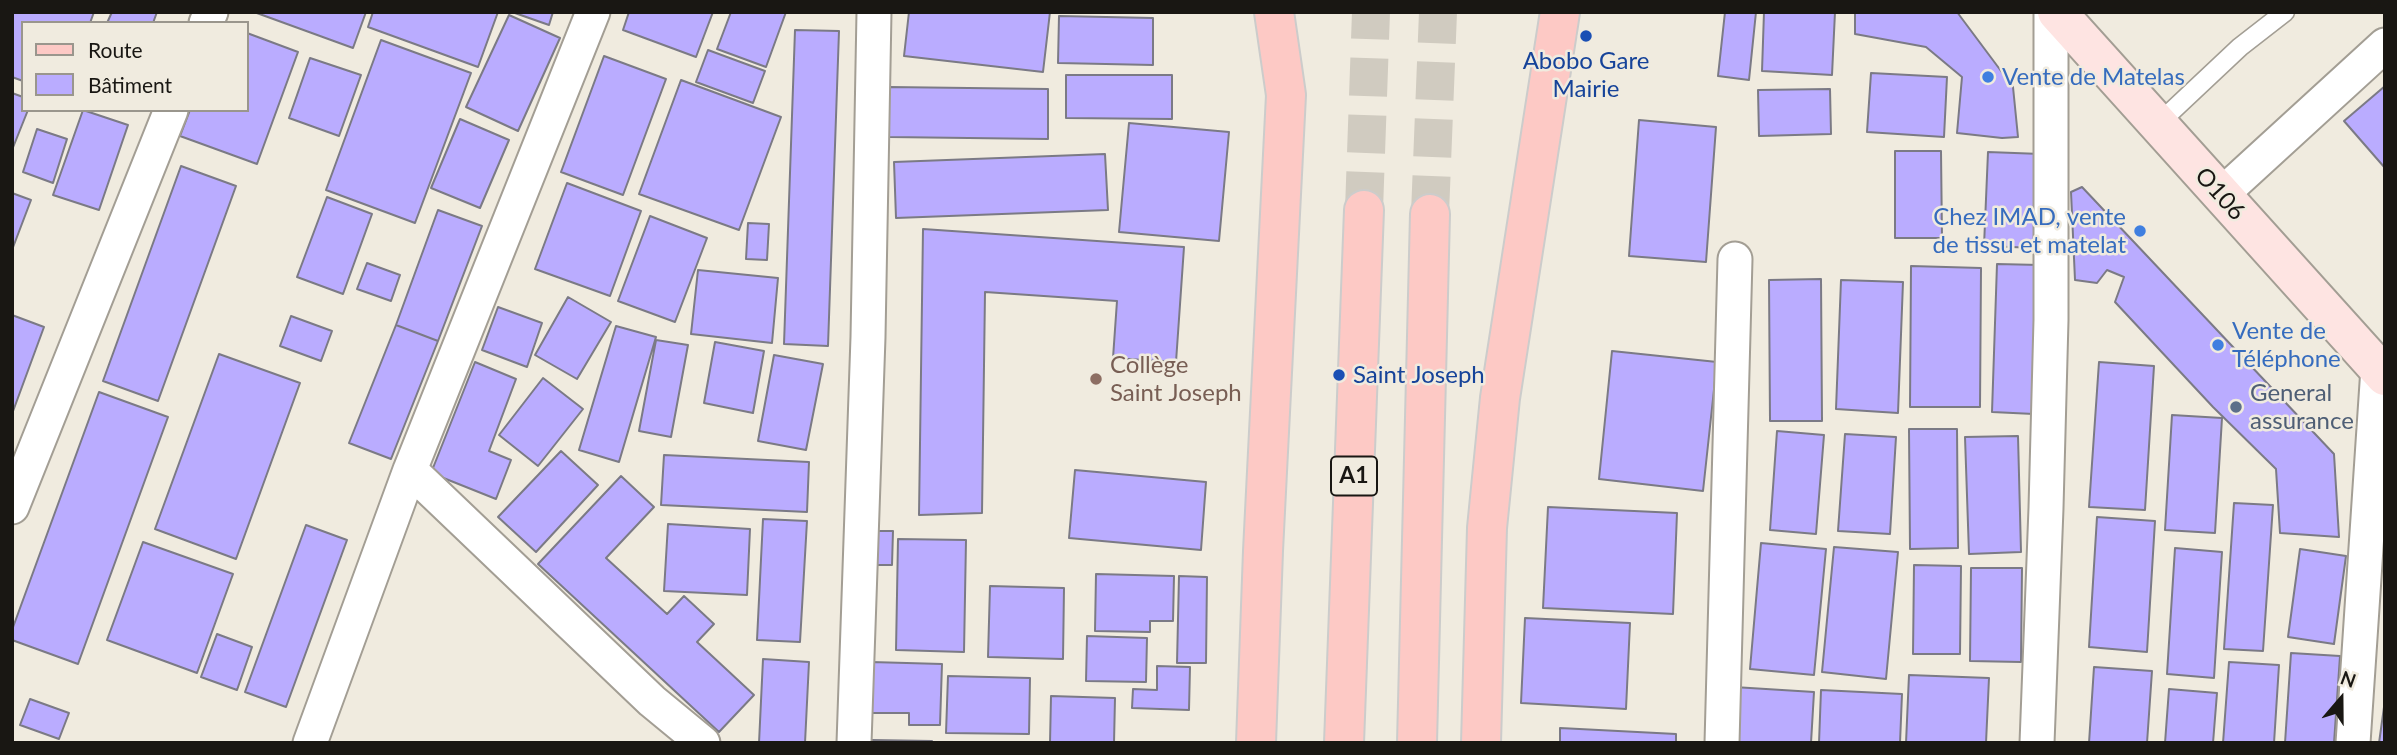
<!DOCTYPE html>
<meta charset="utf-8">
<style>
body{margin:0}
#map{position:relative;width:2397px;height:755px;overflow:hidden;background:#f0ebdf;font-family:Lato,sans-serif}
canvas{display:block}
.frame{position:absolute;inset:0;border:14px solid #191713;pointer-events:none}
.legend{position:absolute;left:21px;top:21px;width:228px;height:91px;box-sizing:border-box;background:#f0ebdf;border:2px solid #9a968d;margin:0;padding:9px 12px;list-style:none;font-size:21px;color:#191713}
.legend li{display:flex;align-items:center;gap:14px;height:35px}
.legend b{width:35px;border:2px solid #9a968d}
.north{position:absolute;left:2306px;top:664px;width:70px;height:70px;-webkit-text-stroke:5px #f0ebdf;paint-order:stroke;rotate:20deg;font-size:19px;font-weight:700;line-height:28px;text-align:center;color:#191713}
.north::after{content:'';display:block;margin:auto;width:24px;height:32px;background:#191713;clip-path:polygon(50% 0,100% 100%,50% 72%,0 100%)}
</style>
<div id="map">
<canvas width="2397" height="755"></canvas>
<div class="frame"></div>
<ul class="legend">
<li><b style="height:9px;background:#fdc9c5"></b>Route</li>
<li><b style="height:19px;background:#baacff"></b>Bâtiment</li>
</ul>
<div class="north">N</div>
</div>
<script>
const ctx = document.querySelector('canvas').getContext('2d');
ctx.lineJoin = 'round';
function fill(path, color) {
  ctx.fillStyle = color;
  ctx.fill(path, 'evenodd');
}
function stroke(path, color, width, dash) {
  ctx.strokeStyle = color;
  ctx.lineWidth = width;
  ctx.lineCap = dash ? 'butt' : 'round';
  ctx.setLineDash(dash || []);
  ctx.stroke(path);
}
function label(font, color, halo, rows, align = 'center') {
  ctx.font = font + ' Lato,sans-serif';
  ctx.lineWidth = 5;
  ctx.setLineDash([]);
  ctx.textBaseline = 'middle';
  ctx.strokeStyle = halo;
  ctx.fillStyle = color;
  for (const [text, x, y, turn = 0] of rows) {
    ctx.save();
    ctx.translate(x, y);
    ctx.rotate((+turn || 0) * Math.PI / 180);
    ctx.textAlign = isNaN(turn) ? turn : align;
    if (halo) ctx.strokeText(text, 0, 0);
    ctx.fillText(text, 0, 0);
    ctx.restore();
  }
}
const building = new Path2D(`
 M12,12h82l-4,11h-67v58l-11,-4z
 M112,12h45l-4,11h-46z
 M254,12h112l-13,36z
 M373,12h125l-20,55 -110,-40z
 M512,12h41l-4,13z
 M629,12h84l-17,45 -73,-27z
 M731,12h55l-20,55 -49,-18z
 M909,12h141l-7,60 -139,-16z
 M1725,12h31l-7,68 -31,-4z
 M1764,12h71l-3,63 -70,-4z
 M1855,12h102l56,75 5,50 -16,1 -45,-5 5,-56 -36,-30 -71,-13z
 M509,15l51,23 -42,93 -52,-24z
 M1059,16l94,2v47l-95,-2z
 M795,30l44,1 -11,315 -44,-2z
 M247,33l51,19 -41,112 -77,-28 10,-26h57z
 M381,40l90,33 -56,150 -89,-33z
 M708,50l57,21 -12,32 -57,-21z
 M604,56l62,23 -43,116 -62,-23z
 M310,58l51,17 -22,61 -50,-18z
 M1871,73l76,4 -3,60 -77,-5z
 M1066,75h106v44l-106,-1z
 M681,80l100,37 -42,113 -100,-36z
 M2385,86v82l-41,-47z
 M889,87l159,2v50l-159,-2z
 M1830,89l1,45 -72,2 -1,-46z
 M12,93l11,4v13h5l-16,40z
 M83,110l45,15 -29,85 -46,-15z
 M460,119l49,21 -29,68 -49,-20z
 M1639,120l77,7 -10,135 -77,-6z
 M1129,123l100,9 -10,109 -100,-9z
 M37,129l30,10 -14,44 -30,-11z
 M1895,151h46l1,87h-47z
 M1988,152l53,2 -3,94 -54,-2z
 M1105,154l3,56 -212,8 -2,-56z
 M181,166l55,20 -78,215 -55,-20z
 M567,183l74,28 -31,85 -75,-27z
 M2082,187l252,267 5,83 -59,-4 -4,-64 -63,-62 -98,-105 9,-25 -17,-7 -10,13 -22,-3 -4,-88z
 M12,193l19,7 -19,50z
 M327,197l45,17 -29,80 -46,-17z
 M438,210l44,16 -44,115 -42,-16z
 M650,216l57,22 -32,84 -57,-21z
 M748,223l21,1 -2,36 -21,-1z
 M923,229l261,18 -8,115 -63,-4 4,-57 -132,-9 -3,221 -63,2z
 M367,263l33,12 -9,26 -34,-12z
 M1997,264l43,1 -6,149 -42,-2z
 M1911,266l70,2 -1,139h-70z
 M698,270l80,8 -6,65 -81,-9z
 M1821,279l1,142h-52l-1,-141z
 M1841,280l62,2 -5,131 -62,-4z
 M568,297l43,25 -34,57 -42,-24z
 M498,307l44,16 -15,44 -45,-17z
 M12,315l32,12 -32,87z
 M291,316l41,15 -11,30 -41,-15z
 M396,325l42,16 -47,118 -42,-16z
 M616,326l40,11 -37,125 -40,-12z
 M656,340l32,5 -17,92 -32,-6z
 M715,342l49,9 -11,62 -49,-10z
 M1612,351l105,11 -14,129 -104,-12z
 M219,354l81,29 -64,176 -81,-30z
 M774,355l49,9 -17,86 -48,-9z
 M475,362l41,17 -27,72 22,9 -15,39 -65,-26z
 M2099,362l55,4 -9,144 -56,-3z
 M543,378l40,31 -45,57 -39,-31z
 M99,392l69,25 -90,247 -66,-24v-10z
 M2172,415l50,3 -7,115 -50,-3z
 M1909,429h48l1,119 -48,1z
 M1777,431l47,4 -8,99 -46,-4z
 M1845,434l51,3 -6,97 -52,-3z
 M2018,436l3,116 -52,2 -4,-117z
 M561,451l37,34 -62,67 -38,-35z
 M664,455l145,7 -2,50 -146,-7z
 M1075,470l131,12 -5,68 -132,-12z
 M621,476l33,31 -48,51 61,56 17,-18 30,28 -17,18 57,53 -35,37 -181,-168z
 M2234,503l39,2 -10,146 -39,-2z
 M1548,507l129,6 -4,101 -130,-6z
 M2097,517l58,4 -8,131 -58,-5z
 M763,519l44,2 -7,121 -43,-2z
 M668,524l82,5 -3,66 -83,-4z
 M306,525l41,15 -61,167 -41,-15z
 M868,531h25l-1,34h-25z
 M898,539l68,1 -2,112 -68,-2z
 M143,542l90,32 -36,99 -90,-33z
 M1761,543l65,6 -12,126 -64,-6z
 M1834,547l64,5 -12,127 -64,-7z
 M2175,548l47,4 -8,126 -47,-4z
 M2300,549l46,7 -12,88 -46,-7z
 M1914,565l47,1 -1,88h-47z
 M1971,568h51l-1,94 -51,-1z
 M1096,574l78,2 -1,45h-23v11l-55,-1z
 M1179,576l28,1 -1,86h-29z
 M990,586l74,2 -1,71 -75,-2z
 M1525,618l105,5 -4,86 -105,-6z
 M217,634l35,13 -15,43 -36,-13z
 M1087,636l60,2 -1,44 -60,-1z
 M2291,653l49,3 -6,87h-49z
 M763,659l46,3 -4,81h-46z
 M871,662l71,2 -2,61h-31v-12h-40z
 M2229,662l50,3 -5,78h-51z
 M1157,666l33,1 -1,43 -57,-2 1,-19 24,1z
 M2094,667l58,4 -5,72h-58z
 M1909,675l80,3 -3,65h-80z
 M948,676l82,2 -1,56 -83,-1z
 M1734,687l80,5 -3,51h-81z
 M2169,689l48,4 -4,50h-48z
 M1821,690l81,4 -2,49h-81z
 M1051,696l64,2 -1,45h-64z
 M30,699l39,14 -10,26 -39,-14z
 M2385,700v43h-6z
 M1560,728l116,6v9h-116z
 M872,740l60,1v2h-60z`);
fill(building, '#baacff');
stroke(building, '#7b7a85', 2);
stroke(new Path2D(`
 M1364,210l7,-198
 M1430,214l8,-202`), '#d0cbc0', 38, [38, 19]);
const service = new Path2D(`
 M2157,125l83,-78 45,-35`);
const minor = new Path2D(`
 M206,23l5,-11
 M2221,195l164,-150
 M410,470l242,231 51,42
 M12,507l159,-397
 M310,743l100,-273 183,-458
 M854,743l14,-406 6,-325
 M1722,743l13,-484
 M2037,743l9,-235 5,-188v-308
 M2353,743l25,-375`);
const secondary = new Path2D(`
 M2057,12l328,364`);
const primary = new Path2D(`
 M1256,743l7,-192 23,-456 -12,-83
 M1344,743l20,-533
 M1417,743l13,-529
 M1481,743l6,-215 13,-130 60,-386`);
stroke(service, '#a39e94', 21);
stroke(minor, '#a39e94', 37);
stroke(secondary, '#a39e94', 42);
stroke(primary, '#cccccb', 42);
stroke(service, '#fff', 18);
stroke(minor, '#fff', 33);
stroke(secondary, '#fee4e2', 38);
stroke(primary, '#fdc9c5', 38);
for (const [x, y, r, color] of [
 [1586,36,7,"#1a4fb4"],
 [1988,77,7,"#3f7fe0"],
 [2140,231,7,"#3f7fe0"],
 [2218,345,7,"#3f7fe0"],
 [1339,375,7,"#1a4fb4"],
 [1096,379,7,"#8d6e63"],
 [2236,407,7,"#5c6f8a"]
]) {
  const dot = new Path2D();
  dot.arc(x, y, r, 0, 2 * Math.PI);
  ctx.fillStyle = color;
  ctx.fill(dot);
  stroke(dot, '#f0ebdf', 2.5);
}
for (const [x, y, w] of [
 [1354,476,46]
]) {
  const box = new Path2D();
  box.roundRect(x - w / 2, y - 19.5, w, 39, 5);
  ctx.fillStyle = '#f0ebdf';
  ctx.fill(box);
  stroke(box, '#191713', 2);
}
label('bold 23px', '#191713', null, [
 ["A1",1354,476]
]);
label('24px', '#164399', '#f0ebdf', [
 ["Abobo Gare",1586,61],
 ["Mairie",1586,89],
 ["Saint Joseph",1353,375,"left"]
]);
label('24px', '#366cbe', '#f0ebdf', [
 ["Vente de Matelas",2002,77],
 ["Chez IMAD, vente",2126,217,"right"],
 ["de tissu et matelat",2126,245,"right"],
 ["Vente de",2232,331],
 ["Téléphone",2232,359]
], 'left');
label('24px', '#191713', '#f0ebdf', [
 ["O106",2220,194,48]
]);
label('24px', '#785e54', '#f0ebdf', [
 ["Collège",1110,365],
 ["Saint Joseph",1110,393]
], 'left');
label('24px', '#4e5e75', '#f0ebdf', [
 ["General",2250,393],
 ["assurance",2250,421]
], 'left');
</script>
